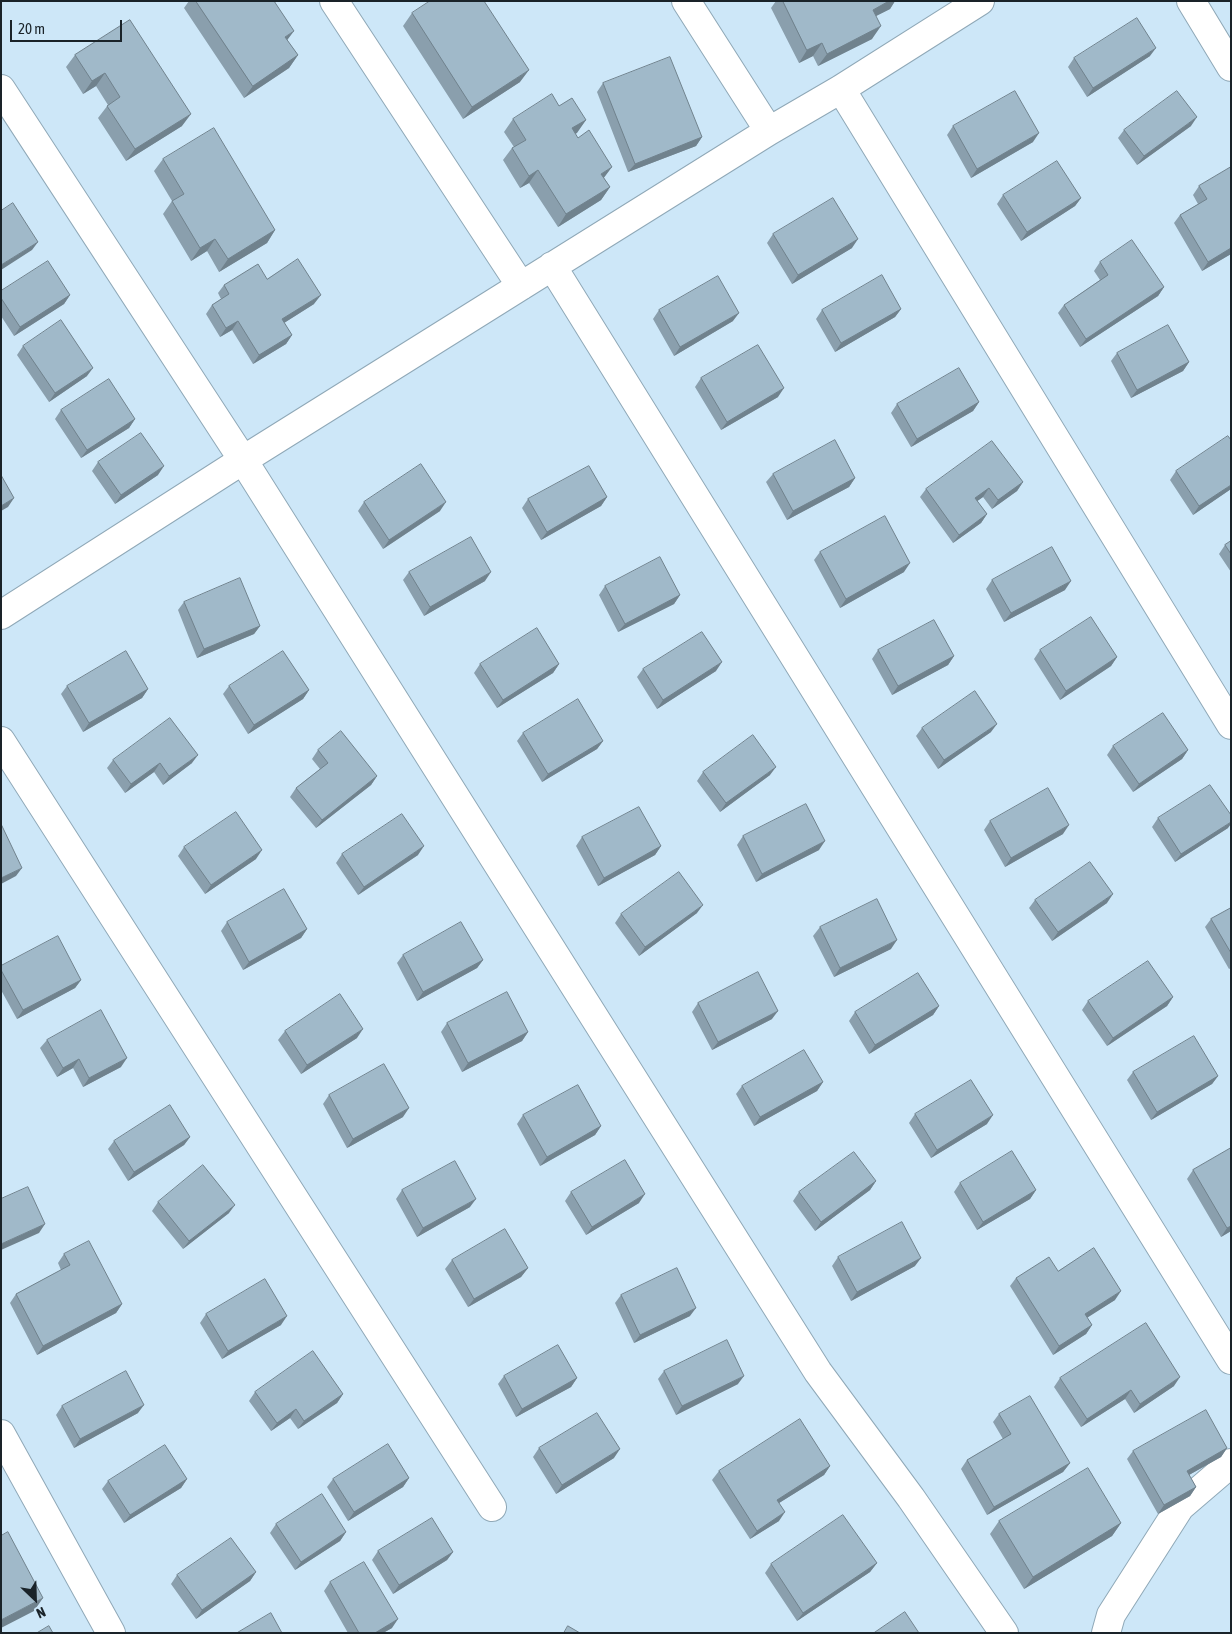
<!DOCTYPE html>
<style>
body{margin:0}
#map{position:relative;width:1232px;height:1634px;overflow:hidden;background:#cde7f8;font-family:"Asap Condensed",sans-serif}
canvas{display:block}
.frame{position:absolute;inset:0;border:2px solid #1a2329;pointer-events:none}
.north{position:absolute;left:10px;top:1574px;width:50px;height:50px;-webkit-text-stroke:4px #cde7f8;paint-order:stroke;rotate:156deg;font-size:14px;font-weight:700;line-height:20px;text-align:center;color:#1a2329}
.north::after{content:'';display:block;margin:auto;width:18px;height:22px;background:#1a2329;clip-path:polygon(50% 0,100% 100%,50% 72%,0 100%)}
.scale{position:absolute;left:10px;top:20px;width:112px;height:22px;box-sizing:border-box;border:2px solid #1a2329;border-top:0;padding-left:6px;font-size:15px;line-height:18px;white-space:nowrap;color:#1a2329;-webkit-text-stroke:4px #cde7f8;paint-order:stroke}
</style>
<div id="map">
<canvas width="1232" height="1634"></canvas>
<div class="frame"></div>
<div class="north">N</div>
<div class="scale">20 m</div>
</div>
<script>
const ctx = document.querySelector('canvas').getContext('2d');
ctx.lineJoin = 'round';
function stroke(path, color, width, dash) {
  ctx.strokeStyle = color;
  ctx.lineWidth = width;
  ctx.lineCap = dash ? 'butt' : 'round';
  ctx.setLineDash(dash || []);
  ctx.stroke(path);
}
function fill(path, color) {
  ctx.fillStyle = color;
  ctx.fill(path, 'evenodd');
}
const street = new Path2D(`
 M334,1l187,285
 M686,1l83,130
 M1191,1l40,66
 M1,89l242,371 575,912 93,126 93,135
 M841,89l390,636
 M552,266l679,1094
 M1,615l242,-155 278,-174 248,-155 72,-42 139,-88
 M1,741l491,766
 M1,1434l110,199
 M1106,1633l5,-18 69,-108 51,-44`);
stroke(street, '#8fa8b7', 30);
stroke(street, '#fff', 28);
fill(new Path2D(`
 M189,1h87l-1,2 12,37 11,15 -9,13 -45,30 -60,-90z
 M776,1h119l-5,8 -14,7 -4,23 -54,27 -5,-10 -14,7 -28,-55z
 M412,13l108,69 -57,37 -60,-93z
 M130,20l52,106 -56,35 -28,-43 10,-13 -12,-19 -13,8 -17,-27 9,-12z
 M1150,56l-63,41 -19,-30 6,-9z
 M603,83l99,54 -6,9 -68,26 -31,-80z
 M559,106l27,14 -11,14 35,53 -9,13 -43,27 -29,-44 -9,5 -17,-28 9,-12 2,-1 -10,-15 9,-13z
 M953,126l80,16 -62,36 -24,-43z
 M1191,126l-54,39 -19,-27 6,-8z
 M163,159l112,71 -8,13 -48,29 -12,-21 -16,10 -28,-47 9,-13 -18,-30z
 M1231,167v87l-29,17 -28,-48 6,-8 18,-11 -5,-9 6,-9z
 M1003,195l78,3 -6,8 -54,35 -24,-37z
 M773,234l79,14 -60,36 -25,-41z
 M1100,262l64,25 -6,9 -78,51 -22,-34 6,-8 36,-25 -6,-9z
 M267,279l47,25 -30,19 8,12 -6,9 -33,20 -21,-34 -12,7 -14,-23 6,-9 9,-6 -3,-6 6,-8z
 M1,291l69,4 -6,9 -50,32 -13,-20z
 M901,309l-6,8 -60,35 -19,-33 6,-9z
 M659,310l74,11 -59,35 -21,-37z
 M23,346l64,30 -38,26 -32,-47z
 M1117,353l72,9 -6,9 -52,27 -20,-37z
 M701,378l77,19 -57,33 -26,-43z
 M979,402l-6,9 -62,36 -20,-34 6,-9z
 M61,410l74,9 -6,9 -48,30 -26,-39z
 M98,462l60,13 -43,29 -23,-33z
 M1176,471l55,18 -38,26 -23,-35z
 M773,474l82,4 -6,9 -62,33 -21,-38z
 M1023,482l-6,9 -25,18 -9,-12 -6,4 10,13 -6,9 -28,20 -33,-46 6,-8z
 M607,497l-6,9 -60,34 -19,-32 6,-9z
 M364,502l76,9 -57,38 -25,-38z
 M1231,541v31l-12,-18 6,-9z
 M820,552l84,20 -64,36 -26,-48z
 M409,572l76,9 -61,35 -21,-36z
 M992,580l73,10 -61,32 -18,-33z
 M605,586l75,9 -6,9 -56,28 -19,-37z
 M184,602l76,24 -6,8 -57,24 -19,-48z
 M878,650l76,6 -6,9 -56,30 -20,-36z
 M1040,650l77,7 -6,9 -51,34 -26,-41z
 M480,664h79l-6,9 -56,35 -23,-35z
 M643,669l73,2 -59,38 -20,-32z
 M67,686l81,3 -6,9 -59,34 -22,-38z
 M229,686l80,4 -6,9 -55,35 -25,-40z
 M922,728l69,4 -53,37 -22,-33z
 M523,733l80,8 -6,8 -55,33 -25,-41z
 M1113,746l75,4 -6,9 -49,33 -26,-37z
 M318,750l59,26 -6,9 -55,43 -26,-31 6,-9 24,-19 -8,-10z
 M113,760l79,3 -29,22 -9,-13 -29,21 -18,-25z
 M703,772l67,3 -50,37 -23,-31z
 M1158,818l70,10 -53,34 -23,-35z
 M990,821l73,13 -58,33 -21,-37z
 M743,836l76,14 -63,32 -19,-37z
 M582,837l79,9 -6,9 -57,31 -22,-40z
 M184,847l72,12 -51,35 -27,-38z
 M342,854l76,1 -60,40 -22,-32z
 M1035,900l72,3 -55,38 -23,-33z
 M1231,908v60l-2,1 -24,-42 6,-8z
 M697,913l-58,43 -24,-33 6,-9z
 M227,922l80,7 -6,9 -58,32 -22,-39z
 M820,927l71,22 -57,28 -21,-41z
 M403,955l80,5 -6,8 -60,33 -20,-38z
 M1,966l80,14 -6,8 -58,31 -16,-29z
 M1173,997l-6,9 -60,40 -25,-36 6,-9z
 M698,1003l74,16 -60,31 -20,-38z
 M939,1006l-6,9 -64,39 -20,-33 6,-9z
 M447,1023l81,9 -6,9 -60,31 -21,-40z
 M285,1031l72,7 -56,36 -23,-34z
 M47,1040l74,27 -38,20 -10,-19 -16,9 -17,-29z
 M1133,1072l85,4 -6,8 -61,36 -24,-40z
 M823,1082l-6,9 -63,35 -18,-32 6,-8z
 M329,1095l74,22 -56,31 -24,-44z
 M915,1114l72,10 -56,34 -22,-35z
 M523,1115l78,11 -6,9 -55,31 -23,-42z
 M190,1137l-6,8 -56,36 -20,-32 6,-8z
 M1231,1148v83l-10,6 -34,-58 6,-9z
 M876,1181l-6,9 -55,41 -22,-30 6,-9z
 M960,1183l76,7 -6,9 -53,31 -23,-38z
 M402,1190l68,17 -53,30 -21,-38z
 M571,1192l68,11 -53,32 -21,-34z
 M158,1202l71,11 -46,36 -31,-38z
 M64,1254l58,50 -6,9 -79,42 -27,-52 6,-9 45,-24 -3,-7z
 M838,1257l77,9 -64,35 -19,-35z
 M452,1260l76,8 -7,9 -53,30 -23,-38z
 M1058,1271l57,29 -28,17 5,8 -6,9 -33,21 -43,-69 6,-8z
 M621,1295l69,21 -56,27 -19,-40z
 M206,1314l75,11 -59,34 -22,-36z
 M664,1371l74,13 -62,31 -18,-36z
 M504,1376l73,2 -6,9 -55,30 -18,-33z
 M1060,1378l114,8 -40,27 -9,-14 -44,28 -27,-40z
 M255,1392l88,2 -6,9 -39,26 -8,-11 -19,13 -22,-30z
 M62,1406l76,7 -64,35 -18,-33z
 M999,1414l71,49 -7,9 -76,43 -26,-46 6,-9 36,-21 -10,-17z
 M539,1448l75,10 -58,36 -23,-37z
 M1227,1448l-6,9 -32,18 7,12 -6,9 -32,18 -31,-55 6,-8z
 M830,1466l-6,9 -45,28v18l-29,18 -38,-59 7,-9z
 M409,1478l-6,9 -55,34 -21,-34 6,-8z
 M187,1479l-6,9 -57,35 -22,-34 6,-8z
 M999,1521l122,2 -9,13 -88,53 -34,-55z
 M276,1524l70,8 -6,9 -45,29 -25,-37z
 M378,1551l75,1 -6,8 -54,34 -21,-34z
 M877,1563l-7,9 -73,49 -32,-48 6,-9z
 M256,1572l-6,9 -54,38 -25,-35 6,-9z
 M330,1582l62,46 -9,5h-35l-24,-42z`), '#8a9fad');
fill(new Path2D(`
 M889,1h6l-5,8 -26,13 9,-12z
 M881,26l-9,13 -54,27 9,-12z
 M294,31l-9,12v-6z
 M822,43l-9,13 -14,7 8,-13z
 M1156,48l-6,8 -63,41 6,-9z
 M298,55l-9,13 -45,30 9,-12z
 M529,70l-9,12 -57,37 9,-12z
 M105,73l-9,13 -13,8 9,-13z
 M191,114l-9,12 -56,35 9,-12z
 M1197,117l-6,9 -54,39 7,-9z
 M586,120l-9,13 -14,8 9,-13z
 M1039,133l-6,9 -62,36 6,-9z
 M702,137l-6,9 -68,26 7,-8z
 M612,167l-9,12 -2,-5z
 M538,170l-9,13 -9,5 9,-12z
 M610,187l-9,13 -43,27 8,-13z
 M1081,198l-6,8 -54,35 6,-9z
 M275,230l-8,13 -48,29 9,-13z
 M215,239l-8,12 -16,10 9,-13z
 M858,239l-6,9 -60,36 6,-9z
 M38,242l-6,8 -31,20v-5z
 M1231,248v6l-29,17 6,-9z
 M1164,287l-6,9 -78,51 6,-8z
 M70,295l-6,9 -50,32 6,-9z
 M321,295l-7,9 -38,24 6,-9z
 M901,309l-6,8 -60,35 6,-9z
 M739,313l-6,8 -59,35 6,-9z
 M238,321l-6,9 -12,7 6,-9z
 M292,335l-6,9 -33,20 6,-9z
 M1189,362l-6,9 -52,27 6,-8z
 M93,368l-6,8 -38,26 6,-9z
 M784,388l-6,9 -57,33 6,-8z
 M979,402l-6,9 -62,36 6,-8z
 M135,419l-6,9 -48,30 6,-8z
 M164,466l-6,9 -43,29 6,-9z
 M855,478l-6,9 -62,33 6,-9z
 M1023,482l-6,9 -25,18 6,-9z
 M1231,485v4l-38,26 6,-9z
 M989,488l-6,9 -14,10 6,-9z
 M607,497l-6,9 -60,34 6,-8z
 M14,498l-6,9 -7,4v-5z
 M446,502l-6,9 -57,38 6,-9z
 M987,514l-6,9 -28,20 6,-8z
 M910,563l-6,9 -64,36 6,-9z
 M491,572l-6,9 -61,35 6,-9z
 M1071,581l-6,9 -61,32 7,-9z
 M680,595l-6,9 -56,28 7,-8z
 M260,626l-6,8 -57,24 7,-9z
 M954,656l-6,9 -56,30 6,-9z
 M1117,657l-6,9 -51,34 6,-9z
 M722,662l-6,9 -59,38 6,-9z
 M559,664l-6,9 -56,35 6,-8z
 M148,689l-6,9 -59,34 6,-9z
 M309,690l-6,9 -55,35 6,-9z
 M997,724l-6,8 -53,37 6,-9z
 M603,741l-6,8 -55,33 6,-8z
 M1188,750l-6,9 -49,33 6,-8z
 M198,755l-6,8 -29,22 6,-9z
 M160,763l-6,9 -29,21 6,-9z
 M776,767l-6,8 -50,37 6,-9z
 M377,776l-6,9 -55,43 6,-8z
 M1231,822v2l-3,4 -53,34 6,-8z
 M1069,825l-6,9 -58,33 6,-9z
 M825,841l-6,9 -63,32 6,-8z
 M424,846l-6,9 -60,40 6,-8z
 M661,846l-6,9 -57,31 6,-8z
 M262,850l-6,9 -51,35 6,-9z
 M22,868l-6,8 -15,8v-6z
 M1113,894l-6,9 -55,38 6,-9z
 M703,905l-6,8 -58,43 6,-9z
 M307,929l-6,9 -58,32 6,-8z
 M897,940l-6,9 -57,28 6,-9z
 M483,960l-6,8 -60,33 6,-9z
 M81,980l-6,8 -58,31 6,-9z
 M1173,997l-6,9 -60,40 6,-8z
 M939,1006l-6,9 -64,39 6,-9z
 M778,1011l-6,8 -60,31 6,-8z
 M363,1029l-6,9 -56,36 6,-9z
 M528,1032l-6,9 -60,31 6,-9z
 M127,1058l-6,9 -38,20 6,-9z
 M79,1059l-6,9 -16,9 6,-9z
 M1218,1076l-6,8 -61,36 6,-8z
 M823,1082l-6,9 -63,35 6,-9z
 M409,1108l-6,9 -56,31 6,-9z
 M993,1115l-6,9 -56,34 6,-8z
 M601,1126l-6,9 -55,31 7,-9z
 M190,1137l-6,8 -56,36 6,-9z
 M876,1181l-6,9 -55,41 6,-9z
 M1036,1190l-6,9 -53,31 6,-8z
 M645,1194l-6,9 -53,32 6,-8z
 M476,1199l-6,8 -53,30 6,-9z
 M235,1205l-6,8 -46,36 6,-8z
 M45,1224l-6,9 -38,17v-6z
 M1231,1226v5l-10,6 6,-9z
 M921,1258l-6,8 -64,35 6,-9z
 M528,1268l-7,9 -53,30 6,-8z
 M1121,1291l-6,9 -36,23 6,-9z
 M122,1304l-6,9 -79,42 6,-9z
 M696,1308l-6,8 -56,27 6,-8z
 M287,1316l-6,9 -59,34 6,-8z
 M1092,1325l-6,9 -33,21 6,-9z
 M744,1376l-6,8 -62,31 6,-9z
 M1180,1377l-6,9 -40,27 6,-9z
 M577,1378l-6,9 -55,30 6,-8z
 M1131,1390l-6,9 -44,28 6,-8z
 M343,1394l-6,9 -39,26 6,-8z
 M144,1405l-6,8 -64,35 6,-9z
 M296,1409l-6,9 -19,13 6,-8z
 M1227,1448l-6,9 -41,23 7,-9z
 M620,1449l-6,9 -58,36 6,-9z
 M1070,1463l-7,9 -76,43 7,-8z
 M830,1466l-6,9 -53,33 6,-8z
 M409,1478l-6,9 -55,34 6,-9z
 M187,1479l-6,9 -57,35 6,-8z
 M1196,1487l-6,9 -32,18 6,-9z
 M785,1512l-6,9 -29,18 7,-8z
 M1121,1523l-9,13 -88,53 9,-12z
 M346,1532l-6,9 -45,29 6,-8z
 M453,1552l-6,8 -54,34 6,-9z
 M877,1563l-7,9 -73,49 6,-8z
 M256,1572l-6,9 -54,38 6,-9z
 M43,1598l-9,13 -33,17v-8z
 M398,1619l-6,9 -9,5h-8z`), '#70828d');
const building = new Path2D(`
 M196,1h78l20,30 -9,6 13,18 -45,31z
 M430,1h54l45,69 -57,37 -60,-94z
 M783,1h106l-16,9 8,16 -54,28 -5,-11 -15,7z
 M1137,18l19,30 -63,40 -19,-30z
 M130,20l61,94 -56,35 -28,-43 13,-9 -15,-24 -13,8 -17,-26z
 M670,57l32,80 -67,27 -32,-81z
 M1015,91l24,42 -62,36 -24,-43z
 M1177,91l20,26 -53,39 -20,-26z
 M552,94l7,12 13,-8 14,22 -14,8 6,10 11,-8 23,37 -11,7 9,13 -44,27 -28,-44 -9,6 -17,-28 14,-8 -13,-21z
 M214,128l61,102 -47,29 -13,-20 -15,9 -28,-47 12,-7 -21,-35z
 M1057,161l24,37 -54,34 -24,-37z
 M1231,167v81l-23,14 -28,-47 27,-16 -8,-13z
 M833,198l25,41 -60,36 -25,-41z
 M13,203l25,39 -37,23v-54z
 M1132,240l32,47 -78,52 -22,-34 44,-30 -8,-13z
 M298,259l23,36 -39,24 10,16 -33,20 -21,-34 -12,7 -14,-23 17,-11 -5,-9 34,-21 9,15z
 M48,261l22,34 -50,32 -19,-29v-7z
 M882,275l19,34 -60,34 -19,-33z
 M718,276l21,37 -59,34 -21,-37z
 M61,320l32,48 -38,25 -32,-47z
 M1168,325l21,37 -52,28 -20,-37z
 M758,345l26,43 -57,34 -26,-44z
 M959,368l20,34 -62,37 -20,-35z
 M109,379l26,40 -48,31 -26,-40z
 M141,433l23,33 -43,29 -23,-33z
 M1228,436l3,4v45l-32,21 -23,-35z
 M835,440l20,38 -62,33 -20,-37z
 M992,441l31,41 -25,18 -9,-12 -14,10 12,16 -28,21 -33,-46z
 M421,464l25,38 -57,38 -25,-38z
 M589,466l18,31 -60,35 -19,-33z
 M1,475l13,23 -13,8z
 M885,516l25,47 -64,36 -26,-47z
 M471,537l20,35 -61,35 -21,-35z
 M1231,541v13l-6,-9z
 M1052,547l19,34 -60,32 -19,-33z
 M660,557l20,38 -55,29 -20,-38z
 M240,578l20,48 -56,23 -20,-47z
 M1091,617l26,40 -51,34 -26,-41z
 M934,620l20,36 -56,30 -20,-36z
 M537,628l22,36 -56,36 -23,-36z
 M702,632l20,30 -59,38 -20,-31z
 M126,651l22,38 -59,34 -22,-37z
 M283,651l26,39 -55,35 -25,-39z
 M975,691l22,33 -53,36 -22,-32z
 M578,699l25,42 -55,33 -25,-41z
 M1163,713l25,37 -49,34 -26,-38z
 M170,718l28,37 -29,21 -9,-13 -29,21 -18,-24z
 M341,731l36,45 -55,44 -26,-32 32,-25 -10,-13z
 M753,735l23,32 -50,36 -23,-31z
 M1210,785l21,30v7l-50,32 -23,-36z
 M1048,788l21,37 -58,33 -21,-37z
 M806,804l19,37 -63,33 -19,-38z
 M639,807l22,39 -57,32 -22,-41z
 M236,812l26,38 -51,35 -27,-38z
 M402,814l22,32 -60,41 -22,-33z
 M2,826l20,42 -21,10v-51z
 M1090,862l23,32 -55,38 -23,-32z
 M679,872l24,33 -58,42 -24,-33z
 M284,889l23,40 -58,33 -22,-40z
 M877,899l20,41 -57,28 -20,-41z
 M1231,908v45l-20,-34z
 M461,922l22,38 -60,32 -20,-37z
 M58,936l23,44 -58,30 -22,-40v-4z
 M1148,961l25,36 -60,41 -25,-37z
 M758,972l20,39 -60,31 -20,-39z
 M918,973l21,33 -64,39 -20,-33z
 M507,992l21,40 -60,31 -21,-40z
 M340,994l23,35 -56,36 -22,-34z
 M101,1010l26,48 -38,20 -10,-19 -16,9 -16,-28z
 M1194,1036l24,40 -61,36 -24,-40z
 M804,1050l19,32 -63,35 -18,-31z
 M384,1064l25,44 -56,31 -24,-44z
 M971,1080l22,35 -56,35 -22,-36z
 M578,1085l23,41 -54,31 -24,-42z
 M170,1105l20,32 -56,35 -20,-31z
 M1231,1148v78l-4,2 -34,-58z
 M1012,1151l24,39 -53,32 -23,-39z
 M854,1152l22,29 -55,41 -22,-30z
 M625,1160l20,34 -53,33 -21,-35z
 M455,1161l21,38 -53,29 -21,-38z
 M203,1165l32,40 -46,36 -31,-39z
 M28,1187l17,37 -44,20v-45z
 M902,1222l19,36 -64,34 -19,-35z
 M505,1229l23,39 -54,31 -22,-39z
 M89,1241l33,63 -79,42 -27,-52 54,-29 -6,-11z
 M1094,1248l27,43 -36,23 7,11 -33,21 -43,-68 33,-21 9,14z
 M677,1268l19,40 -56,27 -19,-40z
 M265,1279l22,37 -59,35 -22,-37z
 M1146,1323l34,54 -40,27 -9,-14 -44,29 -27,-41z
 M727,1340l17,36 -62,30 -18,-35z
 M558,1345l19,33 -55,31 -18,-33z
 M313,1351l30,43 -39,27 -8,-12 -19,14 -22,-31z
 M126,1371l18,34 -64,34 -18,-33z
 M1030,1396l40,67 -76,44 -27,-47 44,-26 -12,-20z
 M1206,1410l21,38 -40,23 9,16 -32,18 -31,-54z
 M597,1413l23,36 -58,36 -23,-37z
 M800,1419l30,47 -53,34 8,12 -28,19 -38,-60z
 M388,1444l21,34 -55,34 -21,-33z
 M165,1445l22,34 -57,36 -22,-34z
 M1088,1468l33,55 -88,54 -34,-56z
 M322,1494l24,38 -45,30 -25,-38z
 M843,1515l34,48 -74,50 -32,-49z
 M432,1518l21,34 -54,33 -21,-34z
 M8,1532l35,66 -42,22v-84z
 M231,1538l25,34 -54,38 -25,-35z
 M364,1562l34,57 -23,14h-16l-29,-51z
 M905,1612l14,21h-45z
 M271,1613l11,20h-45z
 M49,1626l4,7h-16z
 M568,1626l12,7h-16z`);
fill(building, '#a0b9c9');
stroke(building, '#70828d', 1);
</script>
